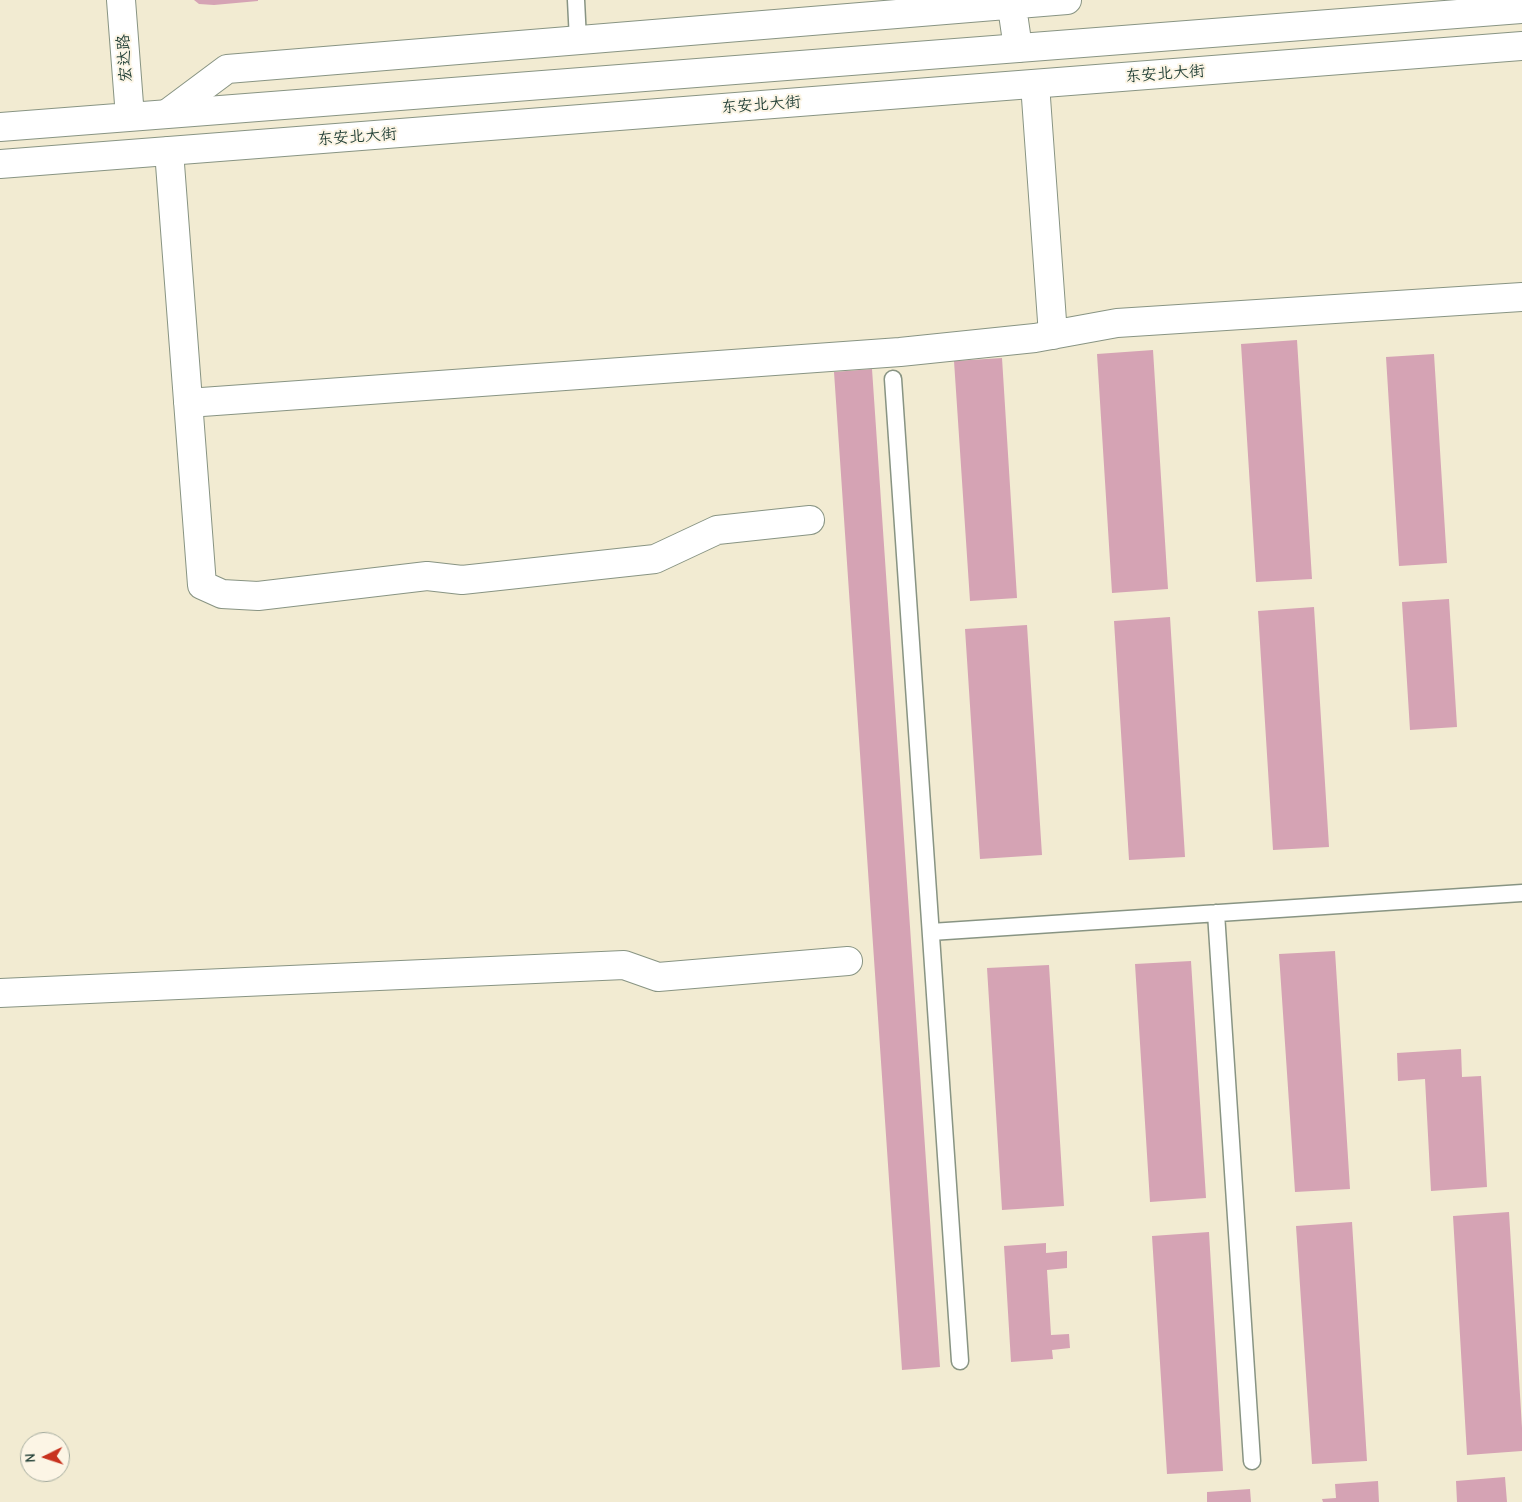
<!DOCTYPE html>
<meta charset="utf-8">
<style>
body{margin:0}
#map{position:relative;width:1522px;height:1502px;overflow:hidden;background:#f2ebd2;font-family:"Comic Neue",sans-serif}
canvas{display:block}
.north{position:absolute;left:20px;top:1432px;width:50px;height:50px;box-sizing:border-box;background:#fcf5e5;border:1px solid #a4ab9e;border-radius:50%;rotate:266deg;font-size:14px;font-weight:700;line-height:20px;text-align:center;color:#1f3d34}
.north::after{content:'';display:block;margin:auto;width:18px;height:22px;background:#c8321e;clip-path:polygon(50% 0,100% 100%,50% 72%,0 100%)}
</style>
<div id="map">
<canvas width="1522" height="1502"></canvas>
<div class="north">N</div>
</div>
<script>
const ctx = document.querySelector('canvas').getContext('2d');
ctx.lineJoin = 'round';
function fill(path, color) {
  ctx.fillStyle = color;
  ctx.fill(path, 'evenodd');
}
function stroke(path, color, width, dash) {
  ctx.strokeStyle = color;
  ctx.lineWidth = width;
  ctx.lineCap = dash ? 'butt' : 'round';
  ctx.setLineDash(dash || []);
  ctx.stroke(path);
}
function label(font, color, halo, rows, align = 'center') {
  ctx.font = font + ' "Comic Neue","LXGW WenKai TC",sans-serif';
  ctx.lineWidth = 4;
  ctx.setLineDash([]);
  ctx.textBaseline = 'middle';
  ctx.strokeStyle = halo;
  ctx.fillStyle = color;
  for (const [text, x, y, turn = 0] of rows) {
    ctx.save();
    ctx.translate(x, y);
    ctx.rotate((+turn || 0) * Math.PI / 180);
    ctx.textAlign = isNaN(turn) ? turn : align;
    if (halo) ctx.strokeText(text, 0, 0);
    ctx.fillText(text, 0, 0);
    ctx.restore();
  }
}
fill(new Path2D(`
 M194,0h64v1l-44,4 -15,-1z
 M1297,340l15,239 -56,3 -15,-238z
 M1153,350l15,239 -56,4 -15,-239z
 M1434,354l13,209 -48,3 -13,-209z
 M1002,358l15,240 -47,3 -16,-240z
 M872,369l68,998 -38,3 -68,-998z
 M1449,599l8,128 -47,3 -8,-128z
 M1314,607l15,240 -56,3 -15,-239z
 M1170,617l15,240 -56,3 -15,-239z
 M1027,625l15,230 -62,4 -15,-230z
 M1335,951l15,238 -55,3 -16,-238z
 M1191,961l15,237 -56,4 -15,-238z
 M1049,965l15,241 -62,4 -15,-242z
 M1461,1049l1,28 19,-1 6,111 -56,4 -6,-112 -27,2 -1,-28z
 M1509,1212l13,216v23l-55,4 -14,-239z
 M1352,1222l15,239 -55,3 -16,-238z
 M1209,1232l14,239 -56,3 -15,-238z
 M1046,1243v10l21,-2v17l-20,2 4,65 18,-1 1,14 -18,2 1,9 -42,3 -7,-116z
 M1505,1477l2,25h-50l-1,-21z
 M1378,1481l1,21h-56l-1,-3 14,-1 -1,-14z
 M1250,1489l1,13h-44v-10z`), '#d5a3b4');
const lane = new Path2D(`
 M576,0l2,40
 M893,379l67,982
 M1216,913l36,548
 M931,932l591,-39`);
const street = new Path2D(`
 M1011,0l7,48
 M1035,84l18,251
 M168,113l59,-44 840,-69
 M169,151l33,434 20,9 36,2 169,-20 35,4 193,-21 62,-29 93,-10
 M188,403l712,-51 135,-14 82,-15 405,-26
 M0,993l624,-28 34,12 190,-16`);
const secondary = new Path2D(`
 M121,0l9,117
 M0,127l1522,-118
 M0,164l1522,-118`);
stroke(lane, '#889483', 19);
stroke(street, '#889483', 30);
stroke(secondary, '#889483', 30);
stroke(lane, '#fff', 16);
stroke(street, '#fff', 28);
stroke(secondary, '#fff', 28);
label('16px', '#1f3d34', '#fcf5e5', [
 ["宏达路",125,58,-94],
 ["东安北大街",1165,74,-4],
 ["东安北大街",761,105,-4],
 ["东安北大街",357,137,-4]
]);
</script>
